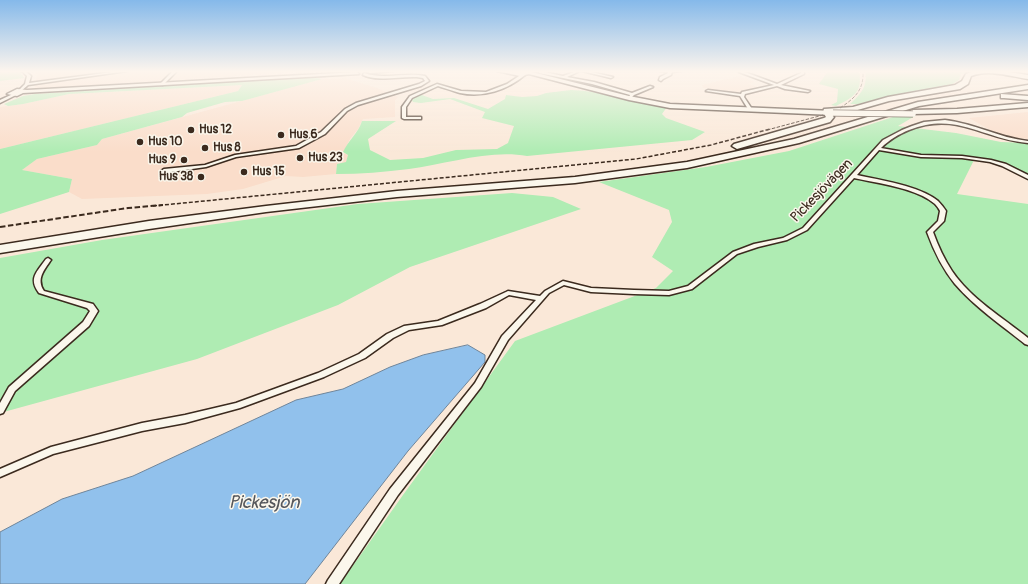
<!DOCTYPE html>
<meta charset="utf-8">
<style>
body{margin:0}
canvas{display:block;background:#fae8d8}
</style>
<canvas width="1028" height="584"></canvas>
<script>
const ctx = document.querySelector('canvas').getContext('2d');
ctx.lineJoin = 'round';
function fill(path, color) {
  ctx.fillStyle = color;
  ctx.fill(path, 'evenodd');
}
function stroke(path, color, width, dash) {
  ctx.strokeStyle = color;
  ctx.lineWidth = width;
  ctx.lineCap = dash ? 'butt' : 'round';
  ctx.setLineDash(dash || []);
  ctx.stroke(path);
}
function label(font, color, halo, rows, align = 'center') {
  ctx.font = font + ' Pangolin,sans-serif';
  ctx.lineWidth = 3;
  ctx.setLineDash([]);
  ctx.textBaseline = 'middle';
  ctx.strokeStyle = halo;
  ctx.fillStyle = color;
  for (const [text, x, y, turn = 0] of rows) {
    ctx.save();
    ctx.translate(x, y);
    ctx.rotate((+turn || 0) * Math.PI / 180);
    ctx.textAlign = isNaN(turn) ? turn : align;
    if (halo) ctx.strokeText(text, 0, 0);
    ctx.fillText(text, 0, 0);
    ctx.restore();
  }
}
fill(new Path2D(`
 M33,71h279l-277,18 2,-14z
 M740,76l14,6 -5,2 8,3 -19,6 -35,-5 -1,-3z
 M344,78l33,10 21,9 -3,3v17l-32,2 -5,10 -8,10 -7,14 5,2 -2,7 -9,2 -1,10 -33,3 -17,-1 -43,13 -36,5 -125,5 -13,-7 3,-13 -50,-9 15,-11 60,-14 5,-6 220,-60z
 M242,85l-4,6 -238,58v-42l23,-3 46,-10z
 M1028,112v27l-27,-3 -32,-18z`), '#faddca');
fill(new Path2D(`
 M0,71h20l4,7 -24,3z
 M828,71h31c4,21 -5,26 -23,35l-5,-1 6,-3 1,-13 -19,-5z
 M865,71h108l-12,3 -2,6 -7,4 -59,11 -35,9h-8c11,-10 18,-18 15,-33z
 M312,77l10,2 -80,22 -17,1 -38,11 -5,4 -80,22 -5,6 -60,14 -15,11 50,9 -3,13 -69,22v-65l238,-58 4,-6 -173,9 -46,10 -15,2 -4,-2 19,-8 12,-2z
 M571,90c33,1 64,12 96,17l-5,7 4,4 39,14 -13,8 -165,16c-36,-7 -81,8 -118,13 -24,3 -49,5 -73,5l1,-10 9,-2 2,-7 -5,-3c5,-11 16,-20 19,-31h34l-28,18 2,11 20,10 33,-2 33,-8 41,-1 11,-6 6,-17 -32,-8 3,-6 -35,-13 -29,4 -8,-1 -1,-2 7,-6 14,5 21,-1 34,11 17,-10 1,-4 16,2 15,-1 9,-3z
 M896,116h19l-17,10 58,7 45,9 27,1v36l-12,-11 -42,-8 -17,34 71,10v380h-688l63,-89 112,-154 141,-53 17,-17 -21,-14 20,-35 -3,-12 -70,-28 107,-15 83,-16z
 M512,193l41,4 28,12 -171,58 -72,38 -141,54 -197,54v-155l102,-18 256,-36z`), '#afecb3');
const water = new Path2D(`
 M468,345l17,10v7l-77,89 -103,133h-305v-52l62,-33 71,-23 163,-76 47,-11 47,-22 33,-12z`);
fill(water, '#91c1ec');
stroke(water, '#6f859a', 1);
const street = new Path2D(`
 M22,71h3l6,5 -2,7 91,-12h7l-99,14 -8,7 -2,-1 7,-7 2,-8z
 M173,71h4l-14,14h-2v-2z
 M540,71l23,5 14,-5h3l-13,6 27,5 38,11 18,-7 3,1 -19,8 -3,3 -2,-1 1,-2 -38,-11 -53,-11z
 M582,71h5l26,6 -2,1z
 M660,71h21l-9,1 -1,3 -8,4 -2,2 -2,-1 1,-3 8,-4v-1z
 M739,71h3l35,13 24,-11 1,-2h2v3l-23,11 29,6 -2,1 -23,-3 -8,-3 -32,8 -1,3 8,12 -2,1 -2,-1 -8,-13 -34,-5 2,-1 33,4 1,-2 32,-7 -35,-13z
 M364,73c20,7 41,-1 61,3l4,5 -8,5 -63,19 -11,6 -22,23 -26,14 -63,9 -30,10 -42,6 -3,-2 3,-2 41,-4 30,-10 61,-9 25,-14 24,-23 11,-6 63,-19 6,-3 -2,-3 -6,-1c-18,-1 -37,5 -54,-2z
 M522,74l3,1c-18,15 -42,23 -65,18 -8,-2 -15,-5 -22,-7l-26,12 -6,9v10h15v2h-17l-2,-1v-11l8,-11 27,-12 24,7 25,1 21,-8z
 M13,94l3,1 -16,8v-3z
 M945,120c29,3 54,18 83,21v2c-46,-4 -71,-32 -119,-13 -10,4 -20,10 -28,18l40,7 41,1 29,4 15,4 22,11v4l-26,-13 -12,-4 -28,-4 -41,-1 -42,-7 -22,25c23,5 63,11 81,26 3,3 6,7 8,10l-2,10 -11,11c5,14 11,27 19,39 19,28 50,46 76,67v7l-3,-1c-24,-19 -50,-37 -70,-60 -13,-16 -21,-33 -28,-52l11,-11 2,-10c-1,-2 -3,-5 -5,-7 -18,-16 -58,-21 -81,-26l-47,52 -20,10 -29,7 -21,7 -45,35 -23,6 -35,-1 -43,-2 -27,-7 -15,8 -41,47 -27,47 -83,108 -59,89h-13l2,-4 62,-91 85,-106 27,-47 34,-36 -27,-5 -23,13 -44,17 -33,5 -16,8 -28,20 -41,19 -84,31 -55,15 -43,8 -89,23 -53,23v-8l51,-22 91,-24 43,-8 51,-12 82,-30 41,-19 28,-20 17,-8 34,-5 42,-17 26,-12 2,-1 32,5 5,-5 18,-10 28,7 43,2 35,1 19,-5 45,-34 21,-8 29,-6 20,-10 80,-88 19,-10 10,-4 12,-4z
 M48,258l3,2c-7,10 -15,19 -7,31l49,13 5,7 -9,15 -74,65 -12,22 -3,1v-11l9,-16 74,-65 7,-11 -3,-3 -48,-15c-11,-15 -2,-21 7,-34z`);
const secondary = new Path2D(`
 M369,71h24l-23,2 -2,-1z
 M497,71h31l101,25 41,8 163,7 3,2 -3,2 -163,-7 -41,-8 -100,-26 -9,2z
 M357,72l2,2 -336,19 -6,3 -10,-2 10,-5 10,1z
 M1028,103v4l-71,6 -45,1 -3,-2 3,-2 45,-1z`);
const highway = new Path2D(`
 M973,71h30l25,4v4c-19,-3 -39,-10 -57,-3l-3,8 -8,5 -71,12 -35,10 -22,2 2,4 -4,5 -93,27 -5,-3 2,-2 90,-26 2,-1 -3,-5 1,-3 29,-2 35,-10 67,-12 7,-4 4,-7z
 M1028,85v4l-109,17 -120,37 -112,25 -112,15 -178,14 -131,15 -117,17 -149,24v-8l149,-24 117,-15 131,-15 178,-14 112,-15 107,-23 124,-37z
 M1001,94l27,2v4l-24,-2h-3z`);
stroke(street, '#3b2a1e', 3);
stroke(secondary, '#3b2a1e', 3);
stroke(highway, '#3b2a1e', 3);
fill(street, '#fbf7ec');
fill(secondary, '#fbf7ec');
fill(highway, '#fbf7ec');
stroke(new Path2D(`
 M840,108c15,-10 24,-18 23,-37
 M767,130l56,-15`), '#3b2a1e', 1, [3.5, 1.5]);
stroke(new Path2D(`
 M153,206l483,-47 75,-14 59,-16`), '#3b2a1e', 1.5, [4, 2]);
stroke(new Path2D(`
 M0,227l128,-19 35,-3`), '#3b2a1e', 2, [5.5, 2.5]);
const secondaryBridge = new Path2D(`
 M833,113l80,1`);
stroke(secondaryBridge, '#3b2a1e', 7, []);
stroke(secondaryBridge, '#fbf7ec', 5.5);
const sky = ctx.createLinearGradient(0, 0, 0, 152);
sky.addColorStop(0, '#85b9ea');
sky.addColorStop(0.47, '#fdf5ed');
sky.addColorStop(1, '#fdf5ed00');
ctx.fillStyle = sky;
ctx.fillRect(0, 0, 1028, 152);
for (const [x, y, r, color] of [
 [191,130,4,"#3b2a1e"],
 [281,135,4,"#3b2a1e"],
 [140,142,4,"#3b2a1e"],
 [205,148,4,"#3b2a1e"],
 [300,158,4,"#3b2a1e"],
 [184,160,4,"#3b2a1e"],
 [244,172,4,"#3b2a1e"],
 [201,177,4,"#3b2a1e"]
]) {
  const dot = new Path2D();
  dot.arc(x, y, r, 0, 2 * Math.PI);
  ctx.fillStyle = color;
  ctx.fill(dot);
  stroke(dot, '#fbf7ec', 1.5);
}
label('bold 12px', '#3b2a1e', '#fbf7ec', [
 ["Hus 12",199,130],
 ["Hus 6",289,135],
 ["Hus 10",148,142],
 ["Hus 8",213,148],
 ["Hus 23",308,158],
 ["Hus 9",176,160,"right"],
 ["Hus 15",252,172],
 ["Hus 38",193,177,"right"]
], 'left');
label('14px', '#3b2a1e', '#fbf7ec', [
 ["Pickesjövägen",822,191,-46]
]);
label('italic 18px', '#55575c', '#fbf7ec', [
 ["Pickesjön",264,503]
]);
</script>
